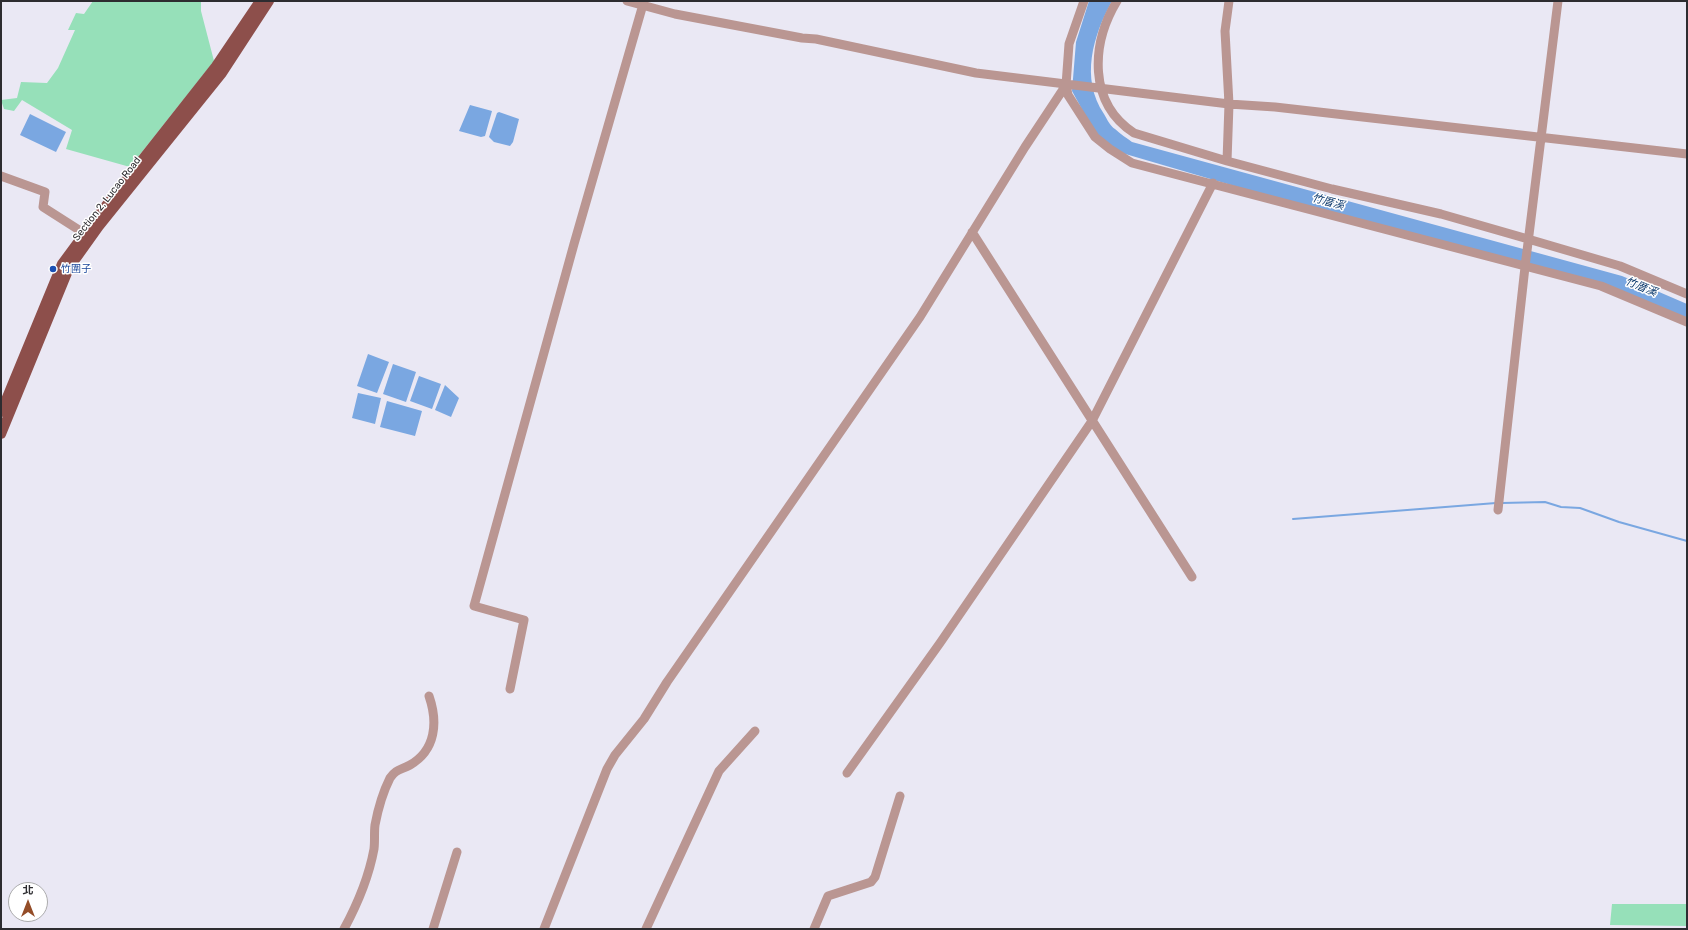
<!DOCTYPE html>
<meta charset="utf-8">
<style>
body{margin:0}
#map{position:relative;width:1688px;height:930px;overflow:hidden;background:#eae8f4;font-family:Rubik,"Noto Sans TC",sans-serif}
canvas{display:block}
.frame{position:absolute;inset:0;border:2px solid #2d2c30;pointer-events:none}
.north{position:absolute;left:8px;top:882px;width:40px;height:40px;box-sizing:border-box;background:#fff;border:1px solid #ababac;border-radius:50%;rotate:0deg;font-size:11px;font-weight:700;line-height:16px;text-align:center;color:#2d2c30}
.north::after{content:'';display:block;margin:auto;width:14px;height:18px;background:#944d28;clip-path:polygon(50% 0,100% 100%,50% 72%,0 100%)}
</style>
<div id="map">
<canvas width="1688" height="930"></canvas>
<div class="frame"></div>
<div class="north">北</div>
</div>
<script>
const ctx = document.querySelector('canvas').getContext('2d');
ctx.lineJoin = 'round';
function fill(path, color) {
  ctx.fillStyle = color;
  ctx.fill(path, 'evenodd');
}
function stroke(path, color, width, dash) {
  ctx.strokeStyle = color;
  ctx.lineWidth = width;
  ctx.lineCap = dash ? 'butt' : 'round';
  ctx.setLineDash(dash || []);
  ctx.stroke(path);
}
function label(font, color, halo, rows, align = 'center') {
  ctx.font = font + ' Rubik,"Noto Sans TC",sans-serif';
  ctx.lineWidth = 3;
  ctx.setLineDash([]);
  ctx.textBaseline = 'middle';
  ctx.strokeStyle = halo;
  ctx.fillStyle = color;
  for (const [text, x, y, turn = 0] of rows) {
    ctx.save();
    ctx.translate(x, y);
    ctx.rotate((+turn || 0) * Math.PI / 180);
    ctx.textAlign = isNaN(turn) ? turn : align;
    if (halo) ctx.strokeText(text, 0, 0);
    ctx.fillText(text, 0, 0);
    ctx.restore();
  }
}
fill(new Path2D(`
 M93,1h108v10l13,50 -84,106 -64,-18 6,-19 -50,-30 -8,11 -10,-2 -3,-9 16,-2 4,-16 26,1 11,-15 17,-38h-7l8,-17 8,1z
 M1612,904h75v22l-77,-1z`), '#96e0b9');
fill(new Path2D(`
 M1089,1h23c-19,35 -32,77 -8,113 3,5 6,12 11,15 5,5 12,9 17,13l490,134 65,28v17l-105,-40 -259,-69 -201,-59 -26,-18 -24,-44 4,-49z
 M470,105l22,6 -7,25 -4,1 -22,-6z
 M499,112l20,7 -6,23 -3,4 -16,-4 -5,-5 8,-24z
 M30,114l36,18 -10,20 -36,-17z
 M368,354l21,8 -12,31 -20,-7z
 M393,364l23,8 -10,30 -23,-8z
 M419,376l22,8 -9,25 -22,-8z
 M445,385l14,13 -8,19 -16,-7z
 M358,393l23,5 -6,26 -23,-6z
 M387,401l35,10 -7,25 -35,-9z`), '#7aa7e1');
stroke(new Path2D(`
 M1502,503l43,-1 16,5 19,1 39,14 68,19
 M1293,519l203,-16`), '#7aa7e1', 2);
stroke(new Path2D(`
 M627,1l48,13 127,24 14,1 160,34 253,31 46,3 412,47
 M1084,1l-15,43 -3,41 2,10 27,42 15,12 22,14 469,123 86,36
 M1117,1c-26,43 -29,102 17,132l93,28 105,28 109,25 87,25 92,27 67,28
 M1227,161l2,-57 -4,-73 4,-30
 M1,176l44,16 -2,15 47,30
 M972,232l220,345
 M1498,510l27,-243 33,-266
 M510,689l14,-69 -50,-14 100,-362 70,-243
 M847,773l93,-130 152,-222 121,-238
 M344,929c13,-24 25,-53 30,-80 1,-8 0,-16 1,-24 3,-16 8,-33 15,-47 6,-9 11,-8 20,-13 26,-15 28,-43 19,-69
 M433,929l24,-77
 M544,929l63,-160 8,-14 29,-36 23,-37 253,-365 105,-170 41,-62
 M646,929l73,-158 36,-40
 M814,929l14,-33 43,-14 4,-5 25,-81`), '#ba9692', 9);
stroke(new Path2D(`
 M1,412l61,-148 31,-42 123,-156 44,-65
 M1,434l68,-166 30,-42 123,-153 47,-72`), '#8d4f4b', 10);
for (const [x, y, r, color] of [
 [53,269,4,"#1a4fb4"]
]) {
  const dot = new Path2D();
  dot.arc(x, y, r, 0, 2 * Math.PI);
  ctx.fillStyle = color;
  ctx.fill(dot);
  stroke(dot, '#fff', 1.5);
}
label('10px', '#2d2c30', '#fff', [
 ["Section 2, Lucao Road",107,199,-52]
]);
label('10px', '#164399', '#fff', [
 ["竹圍子",61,269]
], 'left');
label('italic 11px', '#0a386c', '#fff', [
 ["竹厝溪",1328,202,15],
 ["竹厝溪",1641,287,22]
]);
</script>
